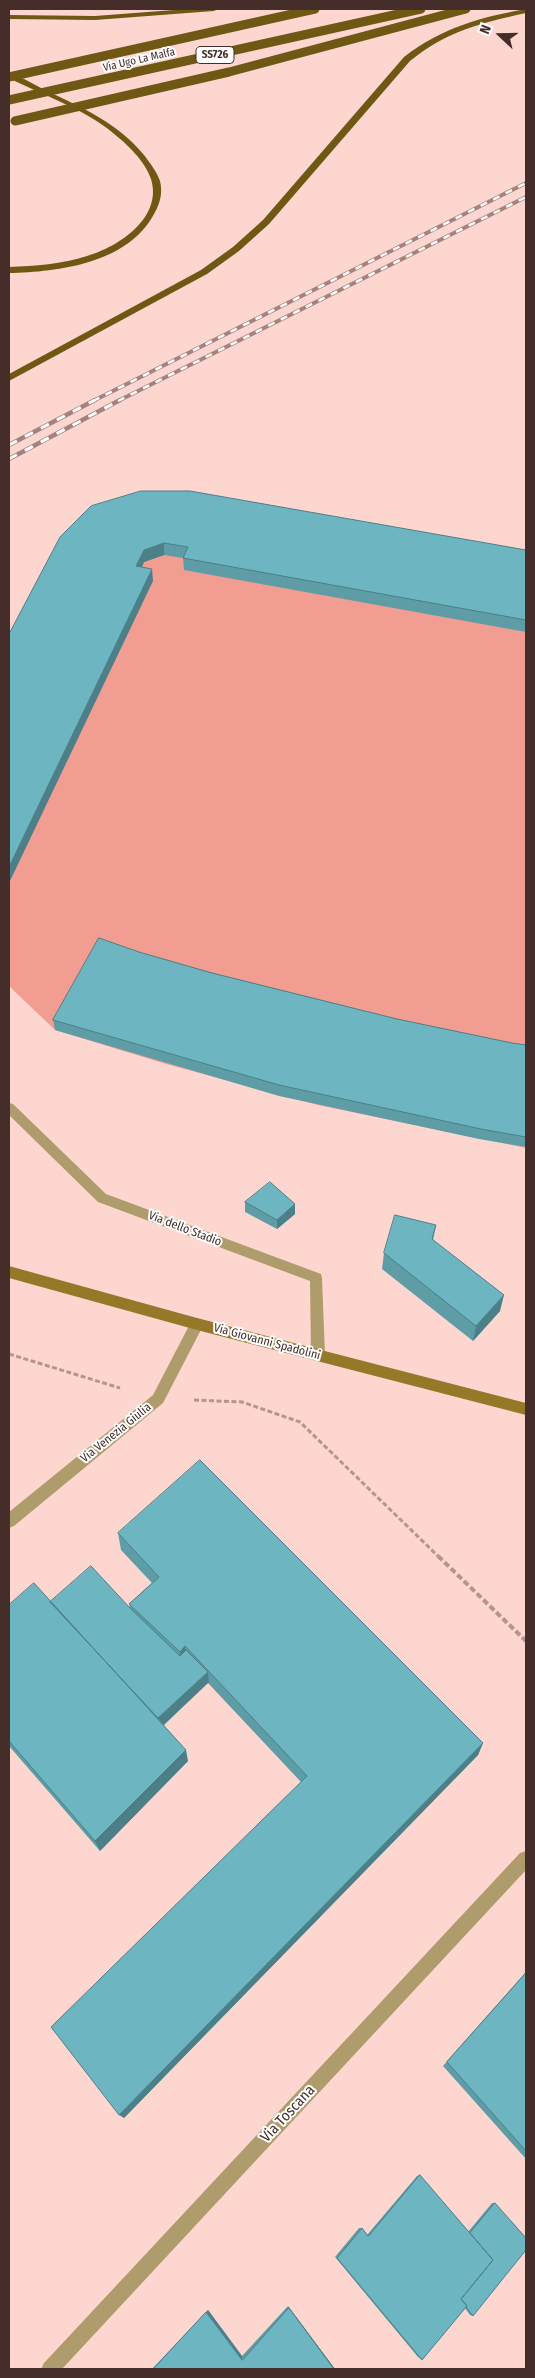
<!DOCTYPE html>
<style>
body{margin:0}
#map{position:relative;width:535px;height:2378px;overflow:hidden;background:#fed6d0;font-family:"Fira Sans Condensed",sans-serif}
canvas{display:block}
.frame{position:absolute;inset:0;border:10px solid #452d29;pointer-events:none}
.north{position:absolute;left:475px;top:10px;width:50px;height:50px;-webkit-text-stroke:4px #fff;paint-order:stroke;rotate:291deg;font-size:14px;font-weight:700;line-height:20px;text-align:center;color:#452d29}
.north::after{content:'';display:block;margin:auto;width:18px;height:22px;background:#452d29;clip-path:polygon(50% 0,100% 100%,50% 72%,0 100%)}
</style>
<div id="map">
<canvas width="535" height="2378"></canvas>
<div class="frame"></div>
<div class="north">N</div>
</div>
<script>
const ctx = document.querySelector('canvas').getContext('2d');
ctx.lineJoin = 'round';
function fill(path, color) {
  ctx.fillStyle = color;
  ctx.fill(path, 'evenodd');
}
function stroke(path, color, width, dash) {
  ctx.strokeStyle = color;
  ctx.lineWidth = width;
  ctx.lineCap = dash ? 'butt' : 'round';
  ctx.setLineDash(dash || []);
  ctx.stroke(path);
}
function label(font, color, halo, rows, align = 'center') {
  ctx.font = font + ' "Fira Sans Condensed",sans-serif';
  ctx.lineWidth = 4;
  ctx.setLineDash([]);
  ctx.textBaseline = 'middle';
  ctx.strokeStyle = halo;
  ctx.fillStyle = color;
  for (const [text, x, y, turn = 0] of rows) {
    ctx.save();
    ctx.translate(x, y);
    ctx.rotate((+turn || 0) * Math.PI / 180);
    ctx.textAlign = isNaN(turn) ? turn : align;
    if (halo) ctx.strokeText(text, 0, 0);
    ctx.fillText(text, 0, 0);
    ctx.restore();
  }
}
fill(new Path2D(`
 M61,549l465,13v586l-208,-43 -152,-41 -111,-34 -46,-44v-337z`), '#f29d91');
stroke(new Path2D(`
 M9,1354l111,34
 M194,1400l48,2 58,20 139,135`), '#b6958f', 3, [5, 2.5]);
stroke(new Path2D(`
 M438,1556l88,85`), '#b6958f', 4, [6, 3]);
fill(new Path2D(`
 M9,1103l4,1 93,90 215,80 1,4 3,77 -2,4 -5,2 -5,-2 -2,-4 -1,-74 -212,-79 -89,-87z`), '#af9c6c');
fill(new Path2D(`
 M197,1318l5,2 2,4 -41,79 -149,123 -5,2v-16l144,-117 39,-75z
 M526,1851v19l-464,499h-21l3,-6 476,-510z`), '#af9c6c');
fill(new Path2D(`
 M9,1266l188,52 329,85v12l-329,-85 -188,-52z`), '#967928');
fill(new Path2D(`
 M187,9h31l-4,2 -119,9 -86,-1v-4l86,1z
 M526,9v4c-45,10 -79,18 -116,48l-141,163 -30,27 -32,23 -198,107v-7l192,-104 32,-23 30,-27 141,-163c37,-29 77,-40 122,-48z
 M9,73c13,4 26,12 38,18 36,17 71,32 97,64 6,8 13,17 16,26 3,12 0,23 -6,33 -26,49 -95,58 -145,59v-6c26,-1 53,-3 78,-11 31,-9 76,-38 64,-77 -6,-18 -24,-35 -38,-46 -28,-24 -71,-38 -104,-55z`), '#6f5814');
const railFar1 = new Path2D(`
 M93,401l433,-218
 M118,401l408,-204`);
const rail = new Path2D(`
 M9,445l86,-45
 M9,459l111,-59`);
stroke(railFar1, '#a4837e', 4);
stroke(rail, '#a4837e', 4.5);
stroke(railFar1, '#fff', 2.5, [7]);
stroke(rail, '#fff', 3, [9]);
stroke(new Path2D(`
 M9,77l306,-68
 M9,100l412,-91
 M15,121l214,-49 237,-63`), '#6f5814', 9);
fill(new Path2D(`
 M60,537l466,13v82l-342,-62 -1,-12 -19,-3 -20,7 -2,5 11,14z
 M139,952l73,21 185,46 115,24 14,2v102l-47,-8 -200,-43 -224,-66 -2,-10z
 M245,1202l50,2v10l-18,15 -32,-17z
 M436,1225l-3,15 67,71 -27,30 -91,-72 2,-16z
 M118,1533l365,210 -5,12 -354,363 177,-336 -93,-99 -44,42 24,36 -88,90 -91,-105v-141l41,-3 80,6 -1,-4 23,-21 -31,-33z
 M526,1972v187l-83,-93z
 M420,2175l48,57 24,-29h3l-22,113 -3,-1 -5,-7 -43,52 -4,-3 -83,-100 24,-29h3l5,7 50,-59z
 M288,2306l47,63h-183l56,-59 34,46z`), '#5e9da6');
fill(new Path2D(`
 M164,543v12l-20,7 -7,16 -1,-12 8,-16z
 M152,569l1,12 -144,302v-16z
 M295,1204v10l-18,15v-9z
 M504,1295l-4,16 -27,30 3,-15z
 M185,1646l2,15 -5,6 -2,-15z
 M208,1672l1,10 -51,48 -2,-10z
 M483,1743l-5,12 -354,363 -5,-3z
 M186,1750l2,11 -88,90 -5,-10z
 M288,2306l47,63h-1l-45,-61z
 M208,2310l34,46v4l-36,-48z`), '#4c7f87');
const building = new Path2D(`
 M141,491h49l336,59v70l-343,-62 5,-11 -24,-4 -20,7 -8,16 16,3 -143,298v-233l51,-97 31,-31z
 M99,938l40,14 73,21 185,46 115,24 14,2v92l-45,-8 -202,-44 -226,-65z
 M270,1182l25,22 -18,16 -32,-18z
 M395,1215l41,10 -4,14 72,56 -28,31 -92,-73z
 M200,1460l283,283 -364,372 -68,-88 256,-251 -122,-130 -5,6 -51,-48 30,-27 -41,-44z
 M91,1566l39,42 50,48 6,-6 22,22 -50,46 -108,-116z
 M34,1583l152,167 -91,91 -86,-100v-136z
 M526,1973v178l-79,-89z
 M420,2175l73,85 -32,39 6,7 -45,54 -85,-102 25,-30 6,8z
 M495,2203l31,35v12l-53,66 -7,-9 1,-1 -6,-7 32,-39 -23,-27z
 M289,2308l45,61h-181l53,-57 36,48z`);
fill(building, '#6db6c1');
stroke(building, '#4c7f87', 1);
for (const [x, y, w] of [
 [215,55,38]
]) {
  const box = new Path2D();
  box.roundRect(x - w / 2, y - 8.5, w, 17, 4);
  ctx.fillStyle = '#fff';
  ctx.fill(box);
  stroke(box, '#452d29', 1);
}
label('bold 11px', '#452d29', null, [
 ["SS726",215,55]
]);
label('11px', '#452d29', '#fff', [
 ["Via Ugo La Malfa",139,60,-13]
]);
label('12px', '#452d29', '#fff', [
 ["Via dello Stadio",185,1229,21],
 ["Via Giovanni Spadolini",267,1342,15],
 ["Via Venezia Giulia",116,1433,-39]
]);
label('15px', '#452d29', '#fff', [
 ["Via Toscana",288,2114,-47]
]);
</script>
